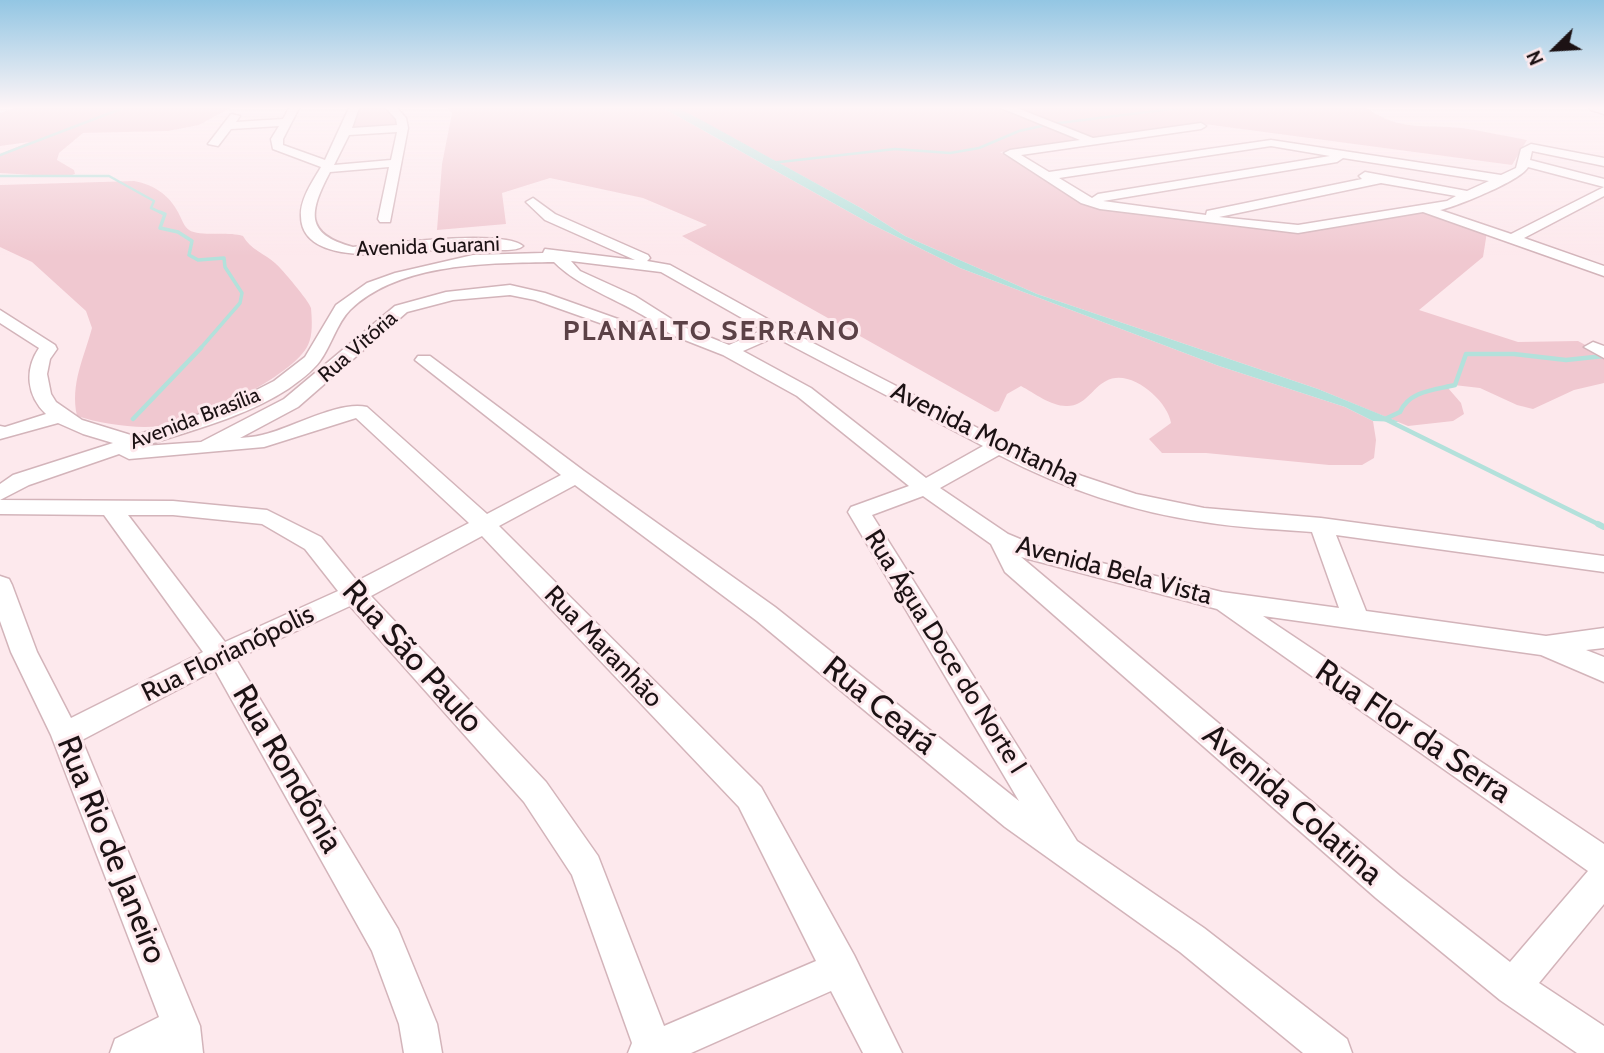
<!DOCTYPE html>
<meta charset="utf-8">
<style>
body{margin:0}
#map{position:relative;width:1604px;height:1053px;overflow:hidden;background:#fde9ed;font-family:Cabin,sans-serif}
canvas{display:block}
.north{position:absolute;left:1520px;top:14px;width:70px;height:70px;-webkit-text-stroke:5px #fde9ed;paint-order:stroke;rotate:246deg;font-size:19px;font-weight:700;line-height:28px;text-align:center;color:#1c1214}
.north::after{content:'';display:block;margin:auto;width:24px;height:32px;background:#1c1214;clip-path:polygon(50% 0,100% 100%,50% 72%,0 100%)}
</style>
<div id="map">
<canvas width="1604" height="1053"></canvas>
<div class="north">N</div>
</div>
<script>
const ctx = document.querySelector('canvas').getContext('2d');
ctx.lineJoin = 'round';
function fill(path, color) {
  ctx.fillStyle = color;
  ctx.fill(path, 'evenodd');
}
function stroke(path, color, width, dash) {
  ctx.strokeStyle = color;
  ctx.lineWidth = width;
  ctx.lineCap = dash ? 'butt' : 'round';
  ctx.setLineDash(dash || []);
  ctx.stroke(path);
}
function label(font, color, halo, rows, align = 'center') {
  ctx.font = font + ' Cabin,sans-serif';
  ctx.lineWidth = 6;
  ctx.setLineDash([]);
  ctx.textBaseline = 'middle';
  ctx.strokeStyle = halo;
  ctx.fillStyle = color;
  for (const [text, x, y, turn = 0] of rows) {
    ctx.save();
    ctx.translate(x, y);
    ctx.rotate((+turn || 0) * Math.PI / 180);
    ctx.textAlign = isNaN(turn) ? turn : align;
    if (halo) ctx.strokeText(text, 0, 0);
    ctx.fillText(text, 0, 0);
    ctx.restore();
  }
}
fill(new Path2D(`
 M14,108h216l-31,17 -31,6 -85,2 -24,20 -2,7 17,10 1,4 -9,3 -66,-4v-19l29,-12 -29,4v-33z
 M358,108h30l10,10 -2,10 -47,3z
 M447,108h216l206,115 91,45 259,98 126,41 28,14 3,19 -2,18 -12,7h-33l-123,-12h-44l-13,-14 22,-16c-3,-22 -41,-56 -65,-42 -14,7 -21,26 -40,25 -15,0 -32,-13 -45,-20l-14,8 -8,17 -4,1 -313,-176 25,-11 -64,-27 -93,-20 -48,15 4,31 -69,6 5,-66 10,-51z
 M678,108h689c33,24 59,16 95,20 21,3 43,8 65,12l-15,25 -308,-41 -204,28 89,52 186,26 41,1 110,-20 61,21 -4,25 -64,53 99,32 60,-1 26,14v28l-30,7 -41,19 -16,-4 -37,-17 -26,-3 -6,3 13,15 3,11 -11,7 -45,5 -90,-37 -281,-95 -132,-58 -44,-28z
 M134,181c21,4 37,15 46,35 3,6 4,10 9,14 11,7 39,1 54,6 7,13 22,18 32,27 7,6 34,38 36,45 1,12 2,27 -3,37 -14,31 -113,78 -147,81 -26,3 -59,-2 -84,-10 -7,-32 7,-58 15,-88l-6,-17 -54,-49 -32,-15v-62z`), '#f0c8d0');
fill(new Path2D(`
 M663,108h15l25,13 158,87 44,28 82,36 50,22 281,95 81,33 -26,-1 -28,-14 -126,-41 -259,-98 -91,-45z`), '#b3e1db');
stroke(new Path2D(`
 M1051,124l128,-16
 M0,155l123,-47
 M771,163l124,-14 55,4 29,-5 40,-17 27,-6
 M0,176h109l45,25 -3,7 13,6`), '#b3e1db', 2.5);
stroke(new Path2D(`
 M160,212l5,2 -5,14 18,4 14,9 -3,14 9,5 26,-2 1,9 17,26 -2,10 -40,46`), '#b3e1db', 3.5);
stroke(new Path2D(`
 M133,419l68,-71
 M1385,419l15,-7c9,-21 34,-22 55,-27l11,-31h48l52,6 38,-4
 M1387,420l215,106`), '#b3e1db', 4.5);
stroke(new Path2D(`
 M1598,524l6,3`), '#b3e1db', 6);
const minor = new Path2D(`
 M289,108h10l-16,31v6l42,15 24,-52h10l-7,20 45,-3 -1,-6 -10,-11h11l9,10 2,10 -18,94h-10l-2,-3 11,-52 -59,5c-21,40 -26,62 23,75 30,-3 151,-18 170,-1 -10,9 -48,0 -63,1 -35,3 -159,27 -159,-31 -1,-17 12,-35 20,-49l-48,-18 -2,-10 8,-13 -48,3 -13,17 -10,-2 23,-30 9,2 -4,6 47,-3zM397,132l-6,28 -57,5 15,-30z
 M1001,108h16l76,30 108,-15 5,3 -5,3 -180,26 28,17 222,-32 230,35 15,-7 5,-19 10,-5 73,14v8l-72,-15 -2,9 74,19v8l-76,-20c-6,13 -72,40 -88,43l71,24 93,-47v9l-80,42 80,28v10l-181,-64 -125,21 -198,-24 -19,-6 -77,-50 6,-3 70,-10zM1271,146l59,10 -232,38 -6,4 -33,-20zM1343,158l146,23 -22,10 -102,-19 -6,4 3,3 -150,31 -5,1 -1,4 -103,-14 234,-39zM1381,183l75,13 -9,5 -149,24 -79,-8z
 M1590,108h14v6l-13,-4z
 M533,198l22,16 93,41 2,3 -3,3 23,4 112,62 248,128 52,21 54,18 68,14 117,10 283,38v16l-268,-37 30,76 180,25 58,-8v20l-18,2 18,7v25l-63,-27 -278,-39 341,228v60l-65,79 65,43v27h-27l-77,-53 -124,-102 -371,-326 -14,-28 -68,-48 -51,19 205,326 127,87 143,111 5,14h-49l-123,-101 -175,-125 -248,-206 -182,-136 -76,41 262,261 93,168 48,98h-39l-32,-62 -140,62h-63l4,-10 -60,-168 -48,-73 -174,-196 -114,53 162,270 39,95 5,29h-38l-5,-29 -27,-73 -157,-281 -133,70 118,286 3,27h-93l5,-14 44,-22 -108,-282 -40,-83 -11,-31v-45l9,3 3,6 25,67 34,66 132,-66 -99,-137 -104,-1v-14l173,1 94,9 54,27 36,44 112,-58 -113,-105 -92,29 -135,12 -10,-5 -90,31 -29,15v-16l13,-9 100,-32 -30,-9 -25,-11 -58,16v-13l5,1 41,-13c-19,-18 -22,-44 -7,-66l-39,-25v-13l55,35 2,4 -7,10 -3,15 4,20 5,8 26,18 52,16 93,-31 47,-24 31,-24 31,-52 31,-22 28,-10 78,-18 70,-2 2,-4 90,11 -90,-40 -19,-18zM571,261l90,11 102,58 -34,15 -45,-18 -49,-31 -55,-25zM554,262c26,26 64,37 95,57l-17,5 -87,-31 -35,-8 -64,7 -51,14 -111,93 -83,43 -57,4c48,-16 101,-29 144,-57 10,-7 25,-18 32,-28 11,-15 17,-38 30,-51 49,-48 141,-47 204,-48zM510,295l25,5 96,34 29,-7 12,8 51,20 74,41 112,90 -58,21 -3,5 171,289 -244,-194 -191,-136 -154,-115h-12l-3,4 146,115 -74,39 -120,-107c-28,-7 -77,22 -105,28 -7,2 -15,2 -22,3l58,-31 109,-95 46,-12zM775,337l208,109 -57,32 -115,-90 -68,-37zM999,455c63,33 134,57 205,67 35,6 72,7 108,10l27,76 -117,-16 -178,-43 -36,-15 -68,-46zM128,515h45l89,9 43,25 33,42 -113,51zM482,536l257,271 77,154 -152,65 -66,-170 -52,-74 -175,-186zM1021,557l196,52 371,262 -78,91 -110,-86z
 M1593,342l11,4v12l-20,-11z`);
stroke(minor, '#d3b4ba', 3);
fill(minor, '#fff');
const sky = ctx.createLinearGradient(0, 0, 0, 256);
sky.addColorStop(0, '#93c6e3');
sky.addColorStop(0.42, '#fef5f7');
sky.addColorStop(1, '#fef5f700');
ctx.fillStyle = sky;
ctx.fillRect(0, 0, 1604, 256);
label('21px', '#1c1214', '#fde9ed', [
 ["Avenida Guarani",428,247,-2],
 ["Rua Vitória",358,347,-41],
 ["Avenida Brasília",195,419,-21]
]);
label('26px', '#1c1214', '#fde9ed', [
 ["Avenida Montanha",985,435,26],
 ["Avenida Bela Vista",1114,571,15],
 ["Rua Maranhão",603,647,46],
 ["Rua Água Doce do Norte I",945,652,58],
 ["Rua Florianópolis",228,654,-26]
]);
ctx.letterSpacing = '2px';
label('bold 28px', '#5b4146', '#fde9ed', [
 ["PLANALTO SERRANO",712,332]
]);
ctx.letterSpacing = '0px';
label('32px', '#1c1214', '#fde9ed', [
 ["Rua São Paulo",412,657,48],
 ["Rua Ceará",879,706,39],
 ["Rua Flor da Serra",1413,732,34],
 ["Rua Rondônia",287,769,60],
 ["Avenida Colatina",1292,805,41],
 ["Rua Rio de Janeiro",111,850,68]
]);
</script>
